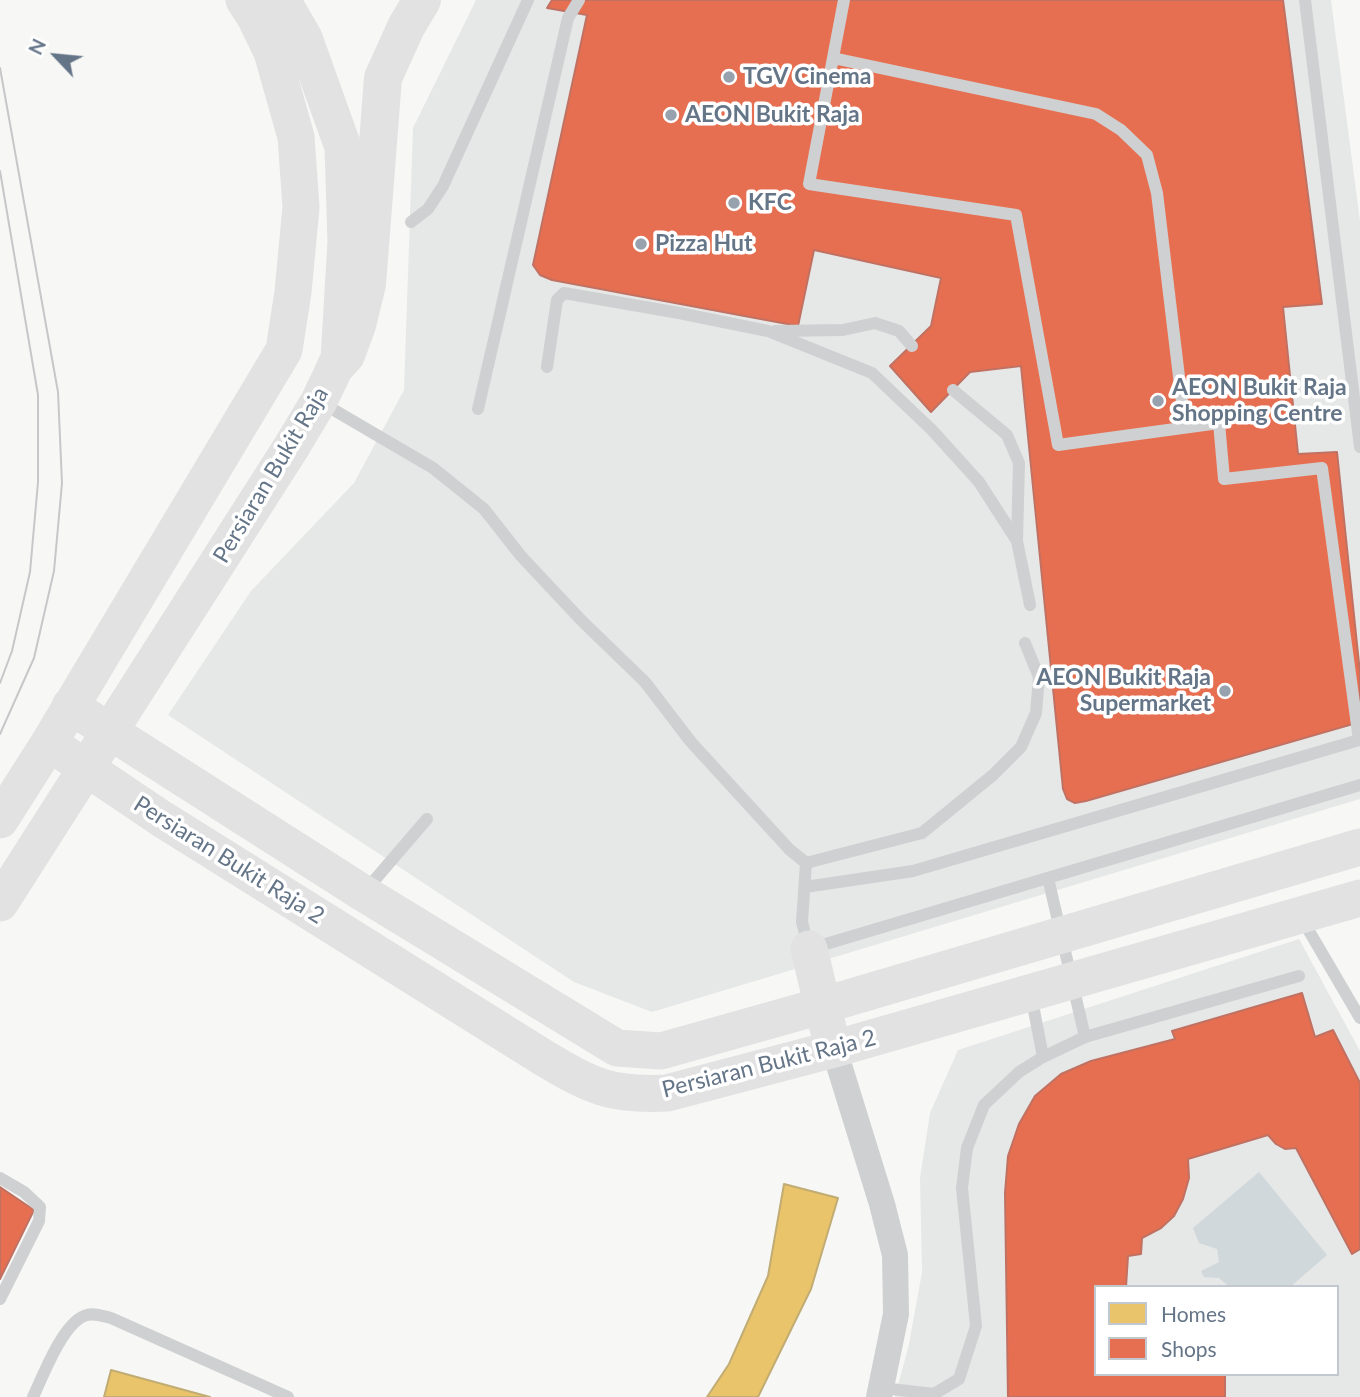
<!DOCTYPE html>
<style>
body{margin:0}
#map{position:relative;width:1360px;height:1397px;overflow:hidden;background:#f7f7f6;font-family:Lato,sans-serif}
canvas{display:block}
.legend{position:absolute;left:1094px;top:1285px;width:245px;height:91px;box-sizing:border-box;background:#fff;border:2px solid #c1c8cf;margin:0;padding:9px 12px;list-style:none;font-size:21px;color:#657588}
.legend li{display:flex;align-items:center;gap:14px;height:35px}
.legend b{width:35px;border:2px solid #c1c8cf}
.north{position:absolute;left:21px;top:21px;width:70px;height:70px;-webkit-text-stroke:5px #fff;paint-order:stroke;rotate:296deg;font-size:19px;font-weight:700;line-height:28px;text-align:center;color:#657588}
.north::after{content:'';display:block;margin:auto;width:24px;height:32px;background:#657588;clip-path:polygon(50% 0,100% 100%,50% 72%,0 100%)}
</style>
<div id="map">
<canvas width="1360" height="1397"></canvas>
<ul class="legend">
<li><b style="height:19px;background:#e9c46a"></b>Homes</li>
<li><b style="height:19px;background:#e76f51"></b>Shops</li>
</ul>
<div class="north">N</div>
</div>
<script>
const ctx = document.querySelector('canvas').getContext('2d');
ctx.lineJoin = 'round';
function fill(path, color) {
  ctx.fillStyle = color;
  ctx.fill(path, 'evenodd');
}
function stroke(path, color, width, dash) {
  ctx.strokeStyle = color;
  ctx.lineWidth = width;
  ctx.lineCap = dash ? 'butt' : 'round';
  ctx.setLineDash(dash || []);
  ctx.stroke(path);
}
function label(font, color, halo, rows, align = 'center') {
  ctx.font = font + ' Lato,sans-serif';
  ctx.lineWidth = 7;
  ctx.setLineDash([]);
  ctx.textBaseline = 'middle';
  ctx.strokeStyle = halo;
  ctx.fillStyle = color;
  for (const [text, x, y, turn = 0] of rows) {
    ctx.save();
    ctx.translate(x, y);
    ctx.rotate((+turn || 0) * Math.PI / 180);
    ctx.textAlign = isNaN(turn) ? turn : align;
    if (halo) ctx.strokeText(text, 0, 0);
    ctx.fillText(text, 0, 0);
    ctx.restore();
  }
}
fill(new Path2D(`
 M476,0h855l29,221v578l-708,213 -78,-30 -406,-267 83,-124 103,-108 50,-93 9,-262z
 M1299,939l61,112v346h-465l14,-53 13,-72 -2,-94 10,-65 28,-63zM1096,1287h241v87h-241z`), '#e6e7e7');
fill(new Path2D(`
 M1259,1172l68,83 -37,32h-60l-11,-9 -15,-1 -3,-6 18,-9 -2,-13 -18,-6 -6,-15z`), '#d0d8db');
const homes = new Path2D(`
 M784,1184l54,14 -27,91 -53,108h-51l22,-33 39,-88z
 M111,1370l99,27h-106z`);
fill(homes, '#e9c46a');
stroke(homes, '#c1ac73', 2);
const shops = new Path2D(`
 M552,0h731l39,304 -39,3 15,147 39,-2 23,221v49l-274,79 -11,2 -8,-4 -4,-10 -42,-423 -51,6 -39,40 -41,-46 41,-40 10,-48 -127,-28 -16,76 -246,-46 -12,-5 -7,-10 54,-250 -40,-7z
 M1302,993l13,44 18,-7 27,53v166l-8,5 -56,-106 -11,1 -9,-5 -8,-9 -80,24 1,19 -6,21 -9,17 -13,12 -19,10 -1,16 -13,2 -2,31h-30v87h129v23h-217l-3,-204 3,-37 11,-32 16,-28 26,-22 30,-13 84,-22 -3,-8z
 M0,1187l34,23 -34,69z`);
fill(shops, '#e76f51');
stroke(shops, '#c07162', 2);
stroke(new Path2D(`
 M1305,0l55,447
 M833,58l263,56 25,16 26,25 10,38 28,234
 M411,222l17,-13 15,-23 85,-186
 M775,331l68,-1 32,-7 24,8 13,15
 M547,367l10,-67 7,-7 115,20 89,18 104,42 60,57 47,52 38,59 13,64
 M953,390l54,45 12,28 -2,77
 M322,403l111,65 51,41 37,47 60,64 64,62 46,60 98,107 17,14 -4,59 7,27 551,-164
 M478,409l90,-391 11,-18
 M806,863l116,-30 71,-58 28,-28 15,-34 3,-36 -14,-34
 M1048,878l37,159
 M805,887l108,-16 446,-131 -37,-272 -98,11 -5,-56 -161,22 -42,-230 -207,-31 35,-184
 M366,890l61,-71
 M1302,919l58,99
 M1031,995l12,62
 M0,1178l24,14 16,15 -1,14 -39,78
 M882,1388l52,6 25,-15 17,-53 -14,-138 5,-40 17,-43 35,-33 24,-15 42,-20 214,-61
 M33,1397c10,-21 29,-72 51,-81 9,-4 18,0 27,2l177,79`), '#cfd0d1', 12);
stroke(new Path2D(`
 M834,1049l48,155 13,51 1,59 -17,83`), '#cfd0d1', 26);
stroke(new Path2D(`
 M70,706l293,187 254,155 44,3 160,-45 539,-159
 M49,743l113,76 382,239c47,28 66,38 123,35l167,-44 526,-151
 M0,820l49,-77 235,-393 9,-58 8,-85 -5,-70 -24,-85 -17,-35 -11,-17
 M0,903l292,-457 27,-45 20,-42 7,-117 -3,-95 -39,-109 -22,-38
 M809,949l19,79`), '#e2e2e2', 37);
stroke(new Path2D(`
 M336,366l10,-11 11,-30 10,-41 16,-206 23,-51 16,-27`), '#e2e2e2', 38);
stroke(new Path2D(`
 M0,68l58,324 4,91 -8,88 -20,87 -34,76
 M0,171l38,224v87l-8,90 -18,79 -12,32`), '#c5c7c8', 2);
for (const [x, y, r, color] of [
 [729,77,7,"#98a2ae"],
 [671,115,7,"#98a2ae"],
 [734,203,7,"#98a2ae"],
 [641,244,7,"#98a2ae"],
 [1158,401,7,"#98a2ae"],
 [1225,691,7,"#98a2ae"]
]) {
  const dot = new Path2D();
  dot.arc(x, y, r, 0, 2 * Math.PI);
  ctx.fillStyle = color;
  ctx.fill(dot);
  stroke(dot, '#fff', 2.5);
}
label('bold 23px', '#657588', '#fff', [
 ["TGV Cinema",743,77],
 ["AEON Bukit Raja",685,115],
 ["KFC",748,203],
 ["Pizza Hut",655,244],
 ["AEON Bukit Raja",1172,388],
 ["Shopping Centre",1172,414],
 ["AEON Bukit Raja",1211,678,"right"],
 ["Supermarket",1211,704,"right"]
], 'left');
label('23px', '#657588', '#fff', [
 ["Persiaran Bukit Raja",271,475,-59],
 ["Persiaran Bukit Raja 2",229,860,32],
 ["Persiaran Bukit Raja 2",769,1064,-14]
]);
</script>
